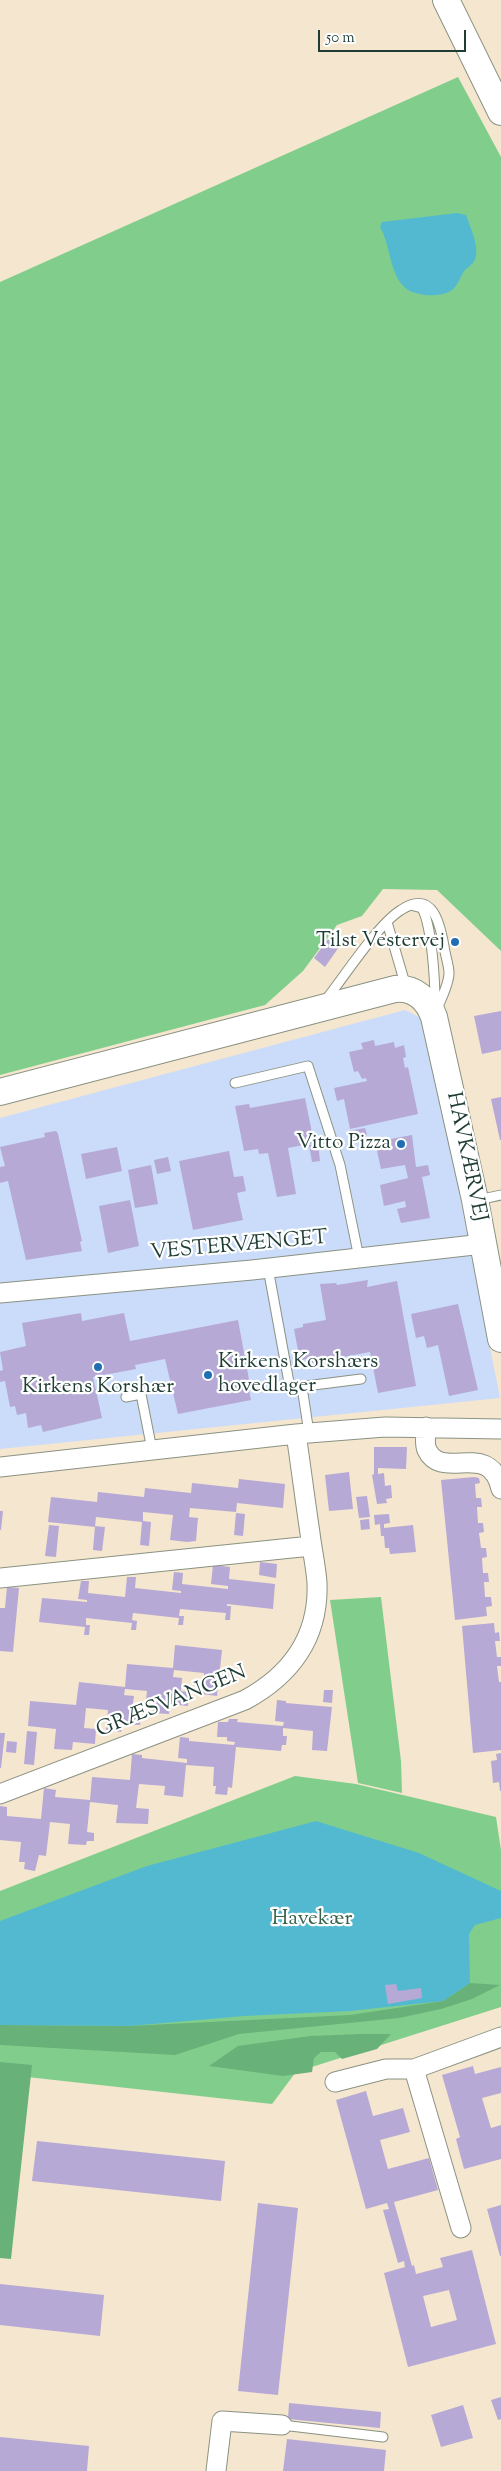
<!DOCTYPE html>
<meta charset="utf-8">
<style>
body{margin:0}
#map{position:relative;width:501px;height:2471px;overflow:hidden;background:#f5e6cf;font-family:"Sorts Mill Goudy",serif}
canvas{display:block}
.scale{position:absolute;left:318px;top:30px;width:148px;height:22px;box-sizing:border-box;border:2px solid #1f3d34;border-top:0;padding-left:6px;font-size:15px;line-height:18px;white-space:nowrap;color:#1f3d34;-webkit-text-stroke:4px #fff;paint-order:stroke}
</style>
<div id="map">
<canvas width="501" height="2471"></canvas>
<div class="scale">50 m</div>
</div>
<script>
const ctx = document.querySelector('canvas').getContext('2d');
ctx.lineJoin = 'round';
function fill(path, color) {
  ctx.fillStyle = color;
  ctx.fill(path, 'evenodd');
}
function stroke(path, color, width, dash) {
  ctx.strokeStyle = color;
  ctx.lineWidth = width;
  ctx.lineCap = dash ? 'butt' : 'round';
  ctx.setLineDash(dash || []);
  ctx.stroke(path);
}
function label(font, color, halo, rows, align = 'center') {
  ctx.font = font + ' "Sorts Mill Goudy",serif';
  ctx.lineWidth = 4.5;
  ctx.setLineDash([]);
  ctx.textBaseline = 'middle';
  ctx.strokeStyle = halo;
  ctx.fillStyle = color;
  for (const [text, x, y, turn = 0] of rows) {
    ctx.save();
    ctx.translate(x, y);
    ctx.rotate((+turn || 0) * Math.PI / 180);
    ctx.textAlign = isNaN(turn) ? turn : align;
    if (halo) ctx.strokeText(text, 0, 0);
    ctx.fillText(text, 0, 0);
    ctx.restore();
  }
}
fill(new Path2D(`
 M405,1010l20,10 75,378 -500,51v-331z`), '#cadcf9');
fill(new Path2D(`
 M458,77l43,80v794l-64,-61 -54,-1 -21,27 -25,9 -34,46 -38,34 -265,70v-793z
 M381,1597l20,164 1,32 -44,-10 -28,-183z
 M295,1776l61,8 140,33 5,33v157l-205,65 -24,32 -272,-30v-183z`), '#81ce8c');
fill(new Path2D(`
 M470,1983l30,2 -28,14 -31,10 -42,9 -160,16 -64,21 -175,-10v-20l129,1 221,-11 93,-14z
 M361,2034h30l-14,15 -35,10 -7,-7h-14l-7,6 -2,14 -29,4 -74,-10 29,-20 72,-10z
 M0,2062l32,3 -21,194 -11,-1z`), '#68b178');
fill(new Path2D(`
 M457,213l9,2c4,12 14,32 9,44 -2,6 -6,7 -10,11 -4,5 -6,12 -10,17 -8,11 -35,10 -47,3 -19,-13 -17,-45 -28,-63l2,-5z
 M316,1821l103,32 82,38v27l-26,7 -6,9 1,49 -27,18 -93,10 -106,5 -115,10 -129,-1v-104l147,-55z`), '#53b9d1');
fill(new Path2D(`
 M328,939l11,8 -14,20 -11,-9z
 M501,1011v39l-19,4 -8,-38z
 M374,1040l1,6 19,-4 1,6 9,-3 2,12 -3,1 2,10 3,-1 10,47 -68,15 -6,-30 -7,2 -3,-13 33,-7 -1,-3 -4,1 -4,-8 -4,1 -5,-20 14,-3 -2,-6z
 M501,1097v43h-1l-9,-41z
 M305,1098l9,45 -26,5 8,46 -19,3 -9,-44 -9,1 -1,-5 -14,2 -9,-45 14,-2 1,4z
 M365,1128l2,7 -17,4 -2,-8z
 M56,1131l2,3 24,107 -2,1 2,9 -56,9 -18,-79 -8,2v-16l5,-1 -5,-19 45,-10 -1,-4z
 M412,1135l4,32 12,-2 2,10 -8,2 8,41 -29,5 -4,-14 9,-2 -1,-6 -21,5 -4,-21 28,-7 -3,-13 -24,4 -6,-27z
 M318,1144l2,17 -8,1 -3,-17z
 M117,1147l5,24 -36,8 -5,-25z
 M229,1151l5,26 9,-1 3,15 -9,2 6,27 -50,10 -14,-69z
 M168,1157l3,14 -14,3 -3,-14z
 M151,1165l7,39 -23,4 -7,-38z
 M130,1200l9,46 -31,7 -9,-47z
 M368,1280l-1,7 30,-6 19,105 -38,7 -8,-41 -60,11 -1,-5 -9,3 -6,-32 9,-2v-3l23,-4 -6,-36 16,-1 1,2z
 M458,1304l20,86 -29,6 -11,-51 -11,3 -3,-12 -8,2 -5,-24z
 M81,1313l1,8 42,-8 6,28 108,-21 12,65h-2l3,15 -73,14 -13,-55 -30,6 1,4 -43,8 9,41 -59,14 -2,-7 -13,3 -2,-15 -9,2 -2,-9 -5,1 -5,-26 -5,1v-11l3,-1 -3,-18 26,-6 -4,-23z
 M374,1447h33l-1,22 -28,-1v6l6,-1 1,13 6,-1 1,13 -6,1 1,4 -10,1 -5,-29 2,-1z
 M349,1472l4,37 -24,2 -4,-36z
 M474,1477l5,1 1,5 -5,1 1,14h5l1,9h-5l1,16h5l1,9 -5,1 2,15h5l1,9 -5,1 1,15h5l1,9h-5l1,15h6l1,9 -6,1 1,9 -32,4 -14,-140z
 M239,1479l46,5 -2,24 -46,-5 -1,9 -46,-4 -1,9 9,1 -2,23 -9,1 -17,-2 3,-25 -30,-3v9l8,1 -2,24 -9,-1 2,-23 -46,-5 -1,10 -47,-5 3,-25 46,5 1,-10 46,5 1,-9 46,5 1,-10 46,5z
 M367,1496l3,21 -11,1 -3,-21z
 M0,1511h3l-2,19h-1z
 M236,1513l9,1 -2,22 -9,-1z
 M389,1514l1,9 -6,1v4l29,-3 3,27 -26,2 -1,-6h-4l-1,-12h-3l-1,-12 -5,1 -1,-10z
 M369,1519l1,10 -9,1 -1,-10z
 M49,1525l10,1 -3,31 -11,-1z
 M95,1526l10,1 -3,24 -9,-1z
 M260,1562l17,2 -1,14 -17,-3z
 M213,1565l17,2 -1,12 46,5 -2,25 -46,-5v2h4l-1,14h-5l1,-7 -46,-4 -1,7h5l-1,9h-5l1,-7 -46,-5 -1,7 5,1 -1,9h-5l1,-7 -46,-5v7h4l-1,10h-5l1,-8 -46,-5 3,-24 45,4v-2l-9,-1 3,-18h8l-1,12 37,4 2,-20h9l-1,11 46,5v-2l-9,-1 2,-18 9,1 -1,11 46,5v-3l-17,-2z
 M7,1587l12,1 -6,64 -13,-1v-43h5z
 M494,1623l1,10 4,-1 1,9h-5l2,16h4v9h-4l2,16h2v68l-28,3 -11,-127z
 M175,1645l47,5 -5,46 -15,-2 2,-21 -30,-3 -1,7 9,1 -1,13 8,1 -1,14 -18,-2 -1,10 -16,-1 2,-12 -9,-1 1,-9 -22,-2 -1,6 10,1 -2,13 9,1 -1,15 -18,-1 -1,8 -15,-2 2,-20 -22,-2 -2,20 12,1 -1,15 -22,-2 -1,8 -18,-1 2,-20 -28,-3 2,-25 46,4 3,-23 46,5 2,-23 46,4z
 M324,1690h9l-1,13 -9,-1z
 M277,1700l9,1v2l46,4 -5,44 -15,-1 1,-19 -30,-3v8h4l-1,9h-4l-1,6 -45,-4 -4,41 -4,-1 -1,8 -12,-1 1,-8h-3l1,-19 -28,-2 -3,32 -19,-2 1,-9 -26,-2 -3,24 13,1 -1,15 -32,-1 2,-18 -28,-3 -3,30 7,1v8h-7l-1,4 -18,-1 2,-20 -20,-2 -4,34 -7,-1 -4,16 -11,-2 1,-7h-6l2,-20 -21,-2v-34l7,1v9l34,3 3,-31 12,2 -1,7 35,3 2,-23 38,3 2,-26 10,1v3l45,5v-4l-9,-1 2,-21 9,1v3l45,4 1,-3 -8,-1v-4h-10l1,-15h10l1,-3h9l-1,3 46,4 1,-4 -9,-1z
 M27,1731l10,1 -3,33 -10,-1z
 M0,1733h5l-4,35h-1z
 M7,1741l10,1 -1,11 -10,-1z
 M501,1753v38h-1l-1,-9 -6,1 -2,-22 6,-1 -1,-6z
 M396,1984l2,7 23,-3 1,10 -34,6 -3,-19z
 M473,2066l2,8 26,-7v26l-19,5 9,30 10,-3v34l-37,10 -8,-30 4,-2 -18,-62z
 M366,2091l7,25 30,-8 7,24 -30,8 8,29 41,-11 9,32 -44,12 18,64 2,-1 2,9 27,-7 -3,-9 32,-8 24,94 -88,23 -24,-94 21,-6 -1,-6 -6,2 -15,-53 6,-1 -2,-6 -21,6 -30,-109zM449,2290l8,30 -26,7 -8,-31z
 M37,2141l188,20 -4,40 -189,-20z
 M258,2203l40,5 -20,187 -40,-4z
 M501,2205v51h-1l-13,-47z
 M0,2284l104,11 -4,41 -100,-11z
 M501,2397v22l-3,1 -7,-20z
 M289,2403l92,9 -1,16 -92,-9z
 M463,2405l10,33 -32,9 -10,-32z
 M0,2437l89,9 -2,25h-87z
 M287,2439l99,11 -2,21h-101z`), '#b6a9d5');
const lane = new Path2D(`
 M414,906l8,2c10,18 13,73 13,95
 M387,922l19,65
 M325,1001c19,-24 53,-77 76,-91 32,-21 39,14 43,36 1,9 5,19 5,27 0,11 -8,26 -12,36
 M235,1083l73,-17 32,99 19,93
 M478,1200l23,-5
 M268,1268l22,120 71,-9
 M302,1387l7,46
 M126,1397l15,-3 11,56
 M282,2425l101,12`);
const street = new Path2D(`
 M0,1293l252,-23 231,-26
 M426,1427c0,7 -2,17 1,23 15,32 63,-11 74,39
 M0,1467l296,-33 89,-7 116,2
 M0,1578l311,-32
 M0,1794l245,-94c46,-25 74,-63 72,-117 -1,-16 -5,-33 -7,-50 -5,-33 -9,-66 -14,-99
 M414,2069l47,159
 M335,2082l51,-13h28l87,-32
 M216,2471l6,-50 60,4`);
const secondary = new Path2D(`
 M446,0l55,112
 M0,1092l395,-103c20,-2 33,11 39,28l41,183 26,139`);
stroke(lane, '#8a9282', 11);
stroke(street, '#8a9282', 21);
stroke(secondary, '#8a9282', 28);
stroke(lane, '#fff', 9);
stroke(street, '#fff', 19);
stroke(secondary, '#fff', 26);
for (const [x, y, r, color] of [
 [455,942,5,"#1f6fb2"],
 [401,1144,5,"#1f6fb2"],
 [98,1367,5,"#1f6fb2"],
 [208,1375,5,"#1f6fb2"]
]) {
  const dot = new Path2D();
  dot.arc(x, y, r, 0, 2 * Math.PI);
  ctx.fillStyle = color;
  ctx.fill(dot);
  stroke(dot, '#fff', 2);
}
label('21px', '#1f3d34', '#fff', [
 ["Tilst Vestervej",445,942],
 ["Vitto Pizza",391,1144],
 ["Kirkens Korshærs",218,1363,"left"],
 ["hovedlager",218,1387,"left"],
 ["Kirkens Korshær",98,1388,"center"]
], 'right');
label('21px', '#1f3d34', '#fff', [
 ["HAVKÆRVEJ",465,1157,78],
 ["VESTERVÆNGET",239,1247,-5],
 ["GRÆSVANGEN",172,1703,-22]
]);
label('21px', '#38614a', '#fff', [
 ["Havekær",312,1920]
]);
</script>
